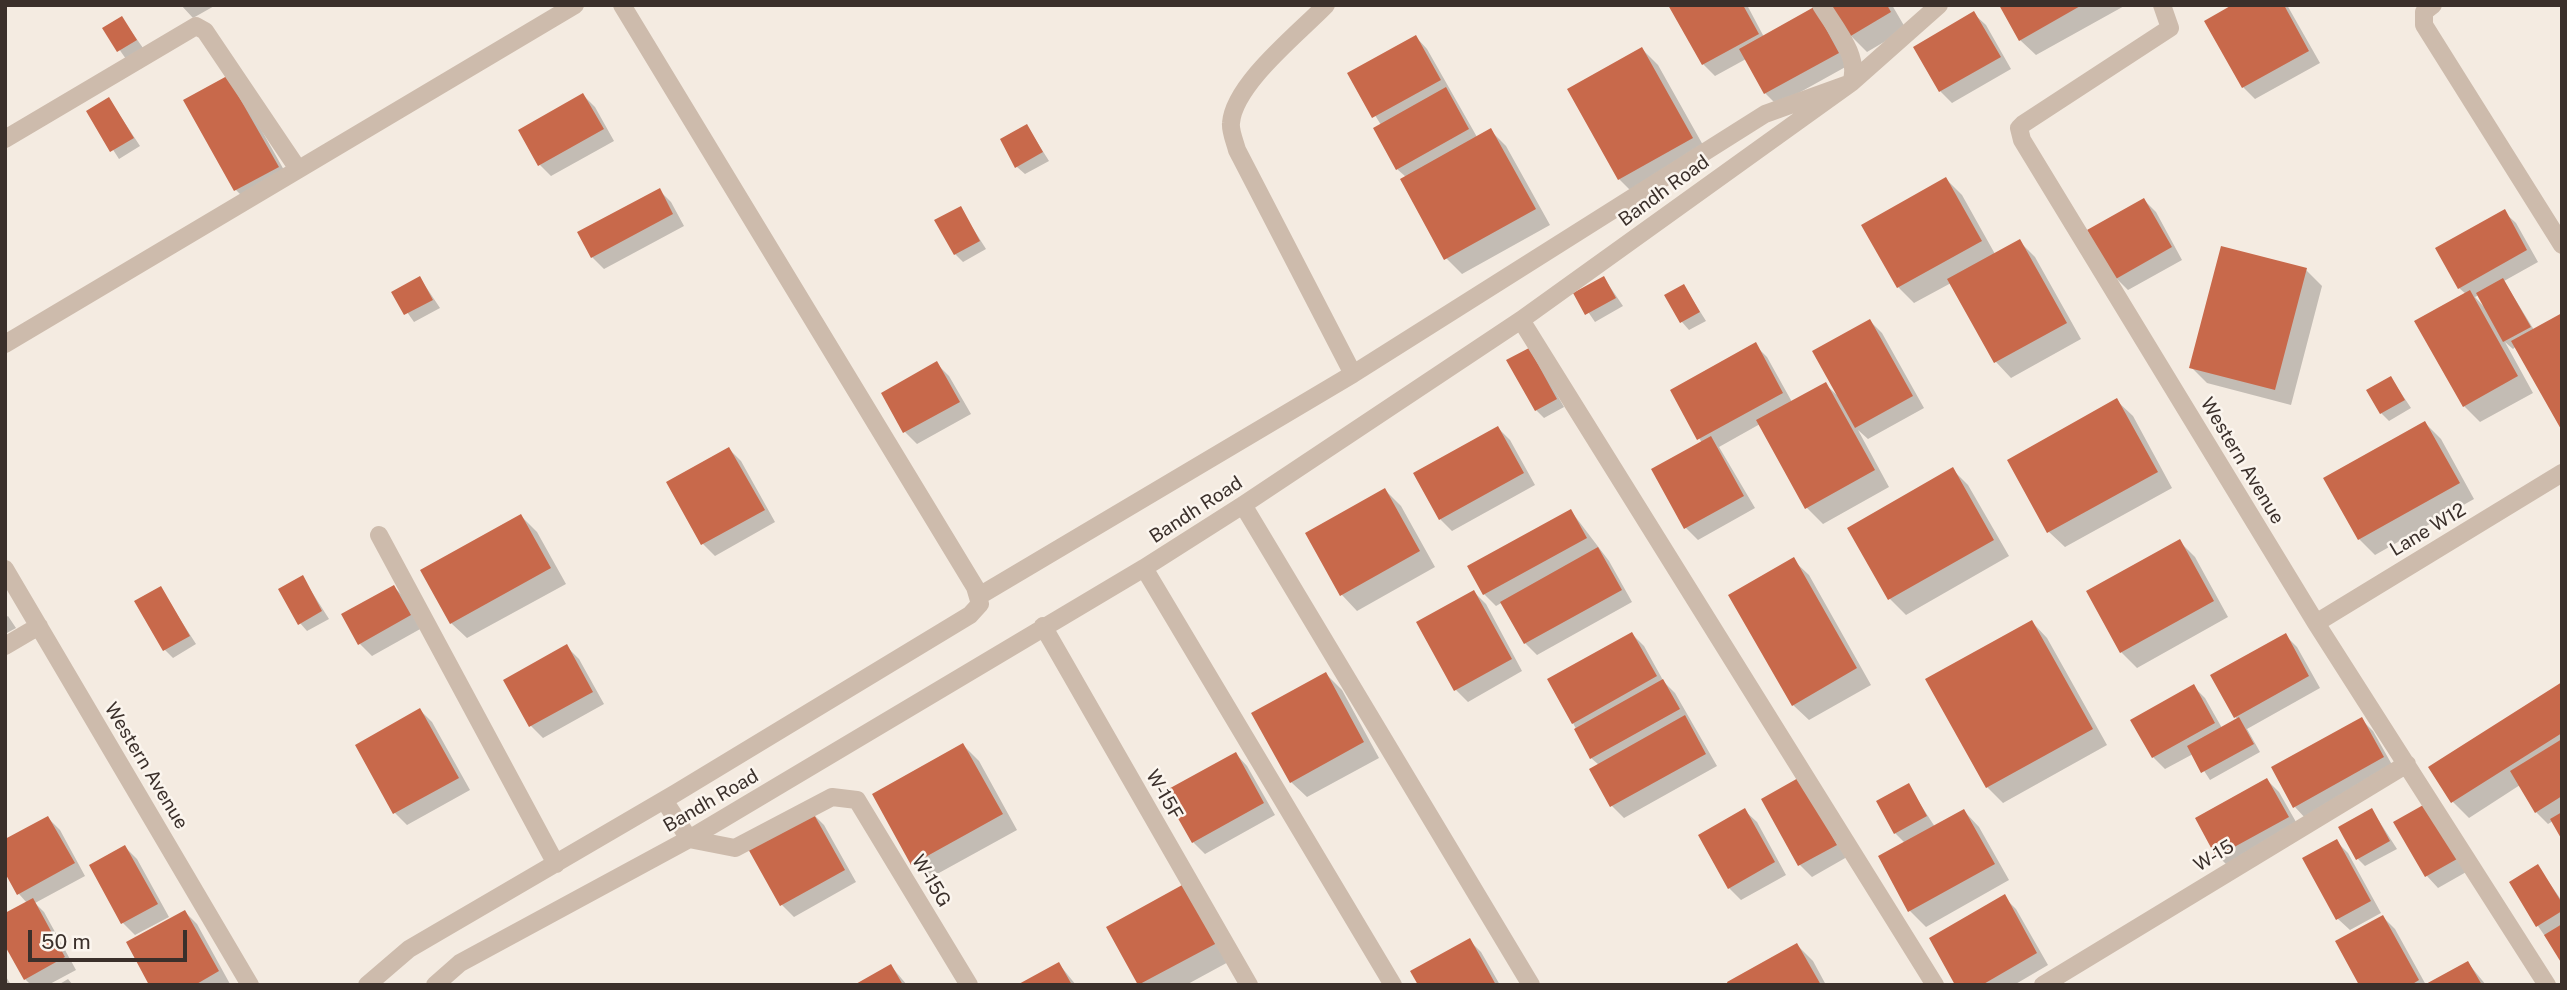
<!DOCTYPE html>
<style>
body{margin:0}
#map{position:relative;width:2567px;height:990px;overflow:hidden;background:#f4ebe1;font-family:"Public Sans",sans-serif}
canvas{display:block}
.frame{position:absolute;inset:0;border:7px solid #3b302b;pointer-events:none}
.scale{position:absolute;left:28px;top:930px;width:159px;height:32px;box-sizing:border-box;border:4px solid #3b302b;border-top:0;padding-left:9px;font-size:21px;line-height:24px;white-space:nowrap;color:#3b302b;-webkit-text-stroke:5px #fbf5ee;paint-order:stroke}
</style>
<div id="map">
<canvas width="2567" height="990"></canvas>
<div class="frame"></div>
<div class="scale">50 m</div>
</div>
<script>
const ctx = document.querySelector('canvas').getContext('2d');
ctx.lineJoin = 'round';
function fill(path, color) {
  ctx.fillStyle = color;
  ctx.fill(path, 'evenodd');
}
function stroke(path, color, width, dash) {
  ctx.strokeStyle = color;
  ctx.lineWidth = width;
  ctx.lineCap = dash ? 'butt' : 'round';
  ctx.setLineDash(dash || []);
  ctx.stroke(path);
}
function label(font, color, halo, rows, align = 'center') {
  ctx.font = font + ' "Public Sans",sans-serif';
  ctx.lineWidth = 5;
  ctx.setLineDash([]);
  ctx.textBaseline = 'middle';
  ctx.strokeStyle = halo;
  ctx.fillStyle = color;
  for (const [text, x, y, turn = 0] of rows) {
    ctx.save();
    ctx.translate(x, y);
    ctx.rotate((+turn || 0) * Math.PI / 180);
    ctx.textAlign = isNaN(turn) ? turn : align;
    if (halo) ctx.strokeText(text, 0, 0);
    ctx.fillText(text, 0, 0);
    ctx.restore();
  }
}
fill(new Path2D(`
 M181,5h35l-23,13z
 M1670,5h77l17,32 61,-16 24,44 -72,40 -12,-12 -19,-34 -31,17 -12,-12z
 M1833,5h59l14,24 -39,23 -16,-16z
 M2001,5h125l-90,50 -16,-15z
 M2236,5h51l33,58 -65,36 -12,-12 -37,-65z
 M1974,14l12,11 25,44 -59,34 -12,-12 -25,-44z
 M122,18l21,30 -17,11 -21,-30z
 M1416,37l11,12 50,88 13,-7 16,16 44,79 -88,49 -16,-16 -40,-81 -9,-8 -16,-44 -31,-51z
 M1642,49l16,16 50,89 -73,41 -16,-16z
 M239,90l50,89 -41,23 -12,-12 -50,-89z
 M583,95l12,12 19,34 -63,35 -11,-11z
 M109,99l31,47 -21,13 -31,-48z
 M1027,126l22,35 -24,13 -8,-7z
 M1946,179l16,16 33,59 24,-13 16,16 46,82 -70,39 -15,-16 -45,-79 -37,20 -16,-16z
 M659,190l12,12 13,24 -80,43 -12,-12z
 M2144,200l12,12 26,48 -54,30 -12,-12z
 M960,208l26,41 -23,13 -8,-8z
 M2504,212l12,11 22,39 -34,19 30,49 -21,19 -8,-7 28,51 -53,29 -16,-16 2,-112 -7,-6zM2479,295l5,12 -9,-10z
 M2306,270l16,16 -31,119 -84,-22 -16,-16z
 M420,278l20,30 -26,14 -21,-30z
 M1604,278l19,28 -28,16 -19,-28z
 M1684,286l22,35 -17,9 -7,-8z
 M1870,321l12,12 42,75 -56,31 -10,-9 31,57 -66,37 -16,-16 -47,-84 -41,23 36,61 -57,32 -12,-12 -33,-58 49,-27 -30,-52 83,-46 12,12 25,45 33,-18 14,13z
 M1528,350l8,8 28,49 -20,11 -8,-8z
 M937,364l12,12 22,38 -54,30 -12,-12z
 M2391,378l20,30 -22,13 -8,-8z
 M2117,401l16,15 39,72 -107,59 -16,-15z
 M2425,423l16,16 33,60 -99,56 -16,-16z
 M1498,428l12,12 25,45 -83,46 -12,-12z
 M729,449l12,12 34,61 -60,34 -12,-12z
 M1952,469l16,16 41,71 -103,59 -16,-16 -41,-71z
 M1385,490l16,16 34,61 -78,44 -15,-16z
 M1571,511l38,50 23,41 -95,53 -12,-12 -22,-41 -7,4 -12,-12z
 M521,516l16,16 29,52 -99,54 -16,-15z
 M2179,541l16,16 33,60 -91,51 -16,-16z
 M1793,560l16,15 62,110 -62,35 -16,-15z
 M303,578l26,41 -22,12 -7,-8z
 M394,587l12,12 16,29 -50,28 -12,-12z
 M160,588l36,56 -23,14 -8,-8z
 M1474,592l12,12 36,67 -54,31 -12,-12z
 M8,616l8,12 -11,6v-16z
 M2032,622l15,16 60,107 -104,58 -16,-16z
 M1632,634l12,12 20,36 11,11 42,73 -93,52 -12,-12 -21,-37 8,-4 -8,-7 -18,-35z
 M2285,635l12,12 23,41 -73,41 13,23 -50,28 -17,-26 -28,15 -12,-12 40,-71 12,12 17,30 16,-9 -3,-2z
 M567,647l12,12 25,45 -61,34 -12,-12 -26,-45z
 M1326,674l16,16 37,68 -72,39 -16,-15z
 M2562,684v152l-9,-15 -5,3 -12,-12 -16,-27 -51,33 -16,-16 -22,-35z
 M420,710l12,12 38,68 -63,35 -12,-12 -38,-68z
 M2361,719l12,12 22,39 -89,49 -11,-12z
 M963,745l16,16 38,69 -89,49 -16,-15z
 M1236,754l11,12 28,49 -70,39 -12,-12z
 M1799,779l48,78 -35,20 -12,-12 -37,-66z
 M2267,780l12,12 21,37 -70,39 -12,-12z
 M1908,785l27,42 29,-16 15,16 30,53 -83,47 -16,-16 -30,-54 25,-14 -10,-10 -17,-31z
 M2425,806l43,65 -30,17 -11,-12 -31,-53z
 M2372,810l25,39 -32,17 -7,-7z
 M1745,811l12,11 29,53 -45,25 -12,-12z
 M812,813l12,12 32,57 -62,35 -12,-12z
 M48,818l12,12 25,46 -50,27 9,9 32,58 -28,15h-17l-6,-6 2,-76 -8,-9z
 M2336,841l12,12 33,60 -31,17 -12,-11z
 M125,847l12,12 32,58 -34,18 -12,-12 -32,-57z
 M2538,867l24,34v60l-24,-35z
 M1183,886l49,74 -46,25h-46l-31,-58z
 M2004,897l12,12 32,56 -34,20h-57z
 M185,912l12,12 33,60 -79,1z
 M2383,917l12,12 31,56h-65z
 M1469,940l12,12 19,33h-80z
 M1797,945l16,16 13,24h-96z
 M2468,963l18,22h-58z
 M1059,964l17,21h-55z
 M891,966l16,19h-49z
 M5,975l6,10h-6z
 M68,979l5,6h-15z`), '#0003');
fill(new Path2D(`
 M1668,5h75l16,29 -57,31z
 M1831,5h56l4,7 -42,25z
 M1999,5h83l-63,36z
 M2232,5h52l25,46 -67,37 -38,-67z
 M1814,7l25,46 -75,41 -25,-45z
 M1974,11l27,46 -62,35 -26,-45z
 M122,16l15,24 -20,12 -15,-24z
 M1416,35l25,45 -69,38 -25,-45z
 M1642,47l51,91 -75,42 -51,-91z
 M227,76l52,91 -45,24 -51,-91z
 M1446,87l23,42 -73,41 -23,-42z
 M583,93l21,36 -66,37 -20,-36z
 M109,97l25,41 -24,14 -24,-41z
 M1027,124l16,28 -28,16 -15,-29z
 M1491,128l45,81 -92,51 -44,-81z
 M1946,177l36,64 -85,47 -36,-63z
 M660,188l13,26 -82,44 -14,-26z
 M2144,198l28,49 -58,33 -27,-50z
 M961,206l19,35 -26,14 -20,-35z
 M2505,209l22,41 -69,39 -23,-41z
 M2020,239l47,84 -73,40 -47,-84z
 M2221,246l86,22 -32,122 -86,-22z
 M420,276l13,24 -29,15 -13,-23z
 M1604,276l12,22 -31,17 -12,-22z
 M2503,278l28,49 -28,15 -27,-49z
 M1684,284l16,28 -20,11 -16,-28z
 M2470,290l48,86 -55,31 -49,-86z
 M2562,313v118l-51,-90z
 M1870,319l43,77 -58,32 -43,-77z
 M1756,342l27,51 -86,47 -27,-50z
 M1529,348l28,51 -22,12 -29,-51z
 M937,361l23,41 -57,31 -22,-40z
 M2391,376l14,24 -25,14 -14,-24z
 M1826,382l49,88 -70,39 -49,-89z
 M2117,398l41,74 -111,61 -40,-73z
 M2425,421l35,62 -102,57 -35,-62z
 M1498,426l26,47 -85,47 -26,-47z
 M1711,436l33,60 -60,33 -33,-60z
 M729,447l36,63 -64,35 -35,-63z
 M1953,467l41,73 -106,60 -41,-72z
 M1385,488l35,63 -80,45 -35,-63z
 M1571,509l16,29 -104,57 -16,-29z
 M521,514l30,54 -101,56 -30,-54z
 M2180,539l34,62 -94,52 -34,-62z
 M1598,547l24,43 -98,54 -24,-42z
 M1794,557l63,111 -65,38 -64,-111z
 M303,575l19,36 -24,14 -20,-36z
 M394,585l17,30 -53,30 -17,-31z
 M161,586l29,50 -27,15 -29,-50z
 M1474,590l38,69 -58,32 -38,-69z
 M2032,620l61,109 -107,59 -61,-109z
 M1632,632l25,44 -85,48 -25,-45z
 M2286,633l23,43 -75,42 -24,-43z
 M567,644l26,48 -64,35 -26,-47z
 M1326,672l38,70 -74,41 -39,-70z
 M1663,679l17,30 -90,50 -16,-30z
 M2562,682v51l-111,70 -23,-36z
 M2194,684l21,39 -63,35 -22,-38z
 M420,708l39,70 -66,36 -38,-69z
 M1685,715l21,39 -96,53 -21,-38z
 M2239,717l15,27 -53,29 -14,-27z
 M2362,717l22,40 -91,51 -22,-41z
 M2562,739v57l-27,17 -25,-42z
 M963,743l40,71 -92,51 -39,-71z
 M1236,752l28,51 -72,40 -29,-51z
 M1800,777l37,68 -39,21 -37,-67z
 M2267,778l22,39 -73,40 -21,-39z
 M1909,783l18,33 -33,18 -18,-33z
 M2425,804l32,55 -32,18 -32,-55z
 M1745,808l30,54 -47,27 -30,-54z
 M2372,808l18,33 -34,19 -18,-33z
 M1964,809l31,55 -87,48 -30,-56z
 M812,811l33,59 -65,36 -33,-59z
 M2562,812v28l-12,-21z
 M48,816l27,47 -58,32 -12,-22v-34z
 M2337,839l34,62 -35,19 -34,-62z
 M125,845l33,59 -37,20 -32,-59z
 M2538,864l24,39v8l-26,16 -27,-45z
 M1184,884l33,59 -79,42 -32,-58z
 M2005,894l32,59 -55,32h-27l-26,-47z
 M33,898l32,59 -41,23 -19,-34v-33z
 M185,910l34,61 -24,14h-46l-23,-43z
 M2383,915l36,65 -8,5h-52l-24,-44z
 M2562,924v40l-18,-29z
 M1470,938l26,47h-78l-8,-14z
 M1797,943l24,42h-93l-1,-3z
 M2468,961l14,24h-58z
 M1059,962l13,23h-55z
 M891,964l12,21h-49z`), '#c8694b');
stroke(new Path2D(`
 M1326,5c-27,28 -92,79 -95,118 -1,8 4,19 6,27l116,224
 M2162,5l8,23 -147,96 -4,4 3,12 294,483 231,362
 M2433,5l-9,7v13l138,220
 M5,139l191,-113 9,5 93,138
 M1521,320l414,665
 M5,344l570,-339
 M1243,505l288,480
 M379,535l177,329
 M1144,568l249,417
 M5,569l245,416
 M979,596l374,-222 412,-260 86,-31c10,-26 -16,-55 -30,-78
 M2316,623l246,-150
 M1043,626l206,359
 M5,646l34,-20
 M664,800l25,39 46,9 97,-51 25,3 112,185
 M367,985l42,-36 267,-156 294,-178 10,-11 -5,-17 -353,-582
 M435,985l25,-22 229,-124 455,-271 99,-63 278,-185 330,-237 88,-78
 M2043,985l364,-221`), '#cdbbac', 18);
label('19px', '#3b302b', '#fbf5ee', [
 ["Bandh Road",1664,191,-36],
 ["Western Avenue",2242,461,59],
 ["Bandh Road",1196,510,-33],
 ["Lane W12",2428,530,-31],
 ["Western Avenue",146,766,59],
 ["W-15F",1164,795,60],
 ["Bandh Road",711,801,-30],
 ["W-15",2214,856,-31],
 ["W-15G",931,881,59]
]);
</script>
